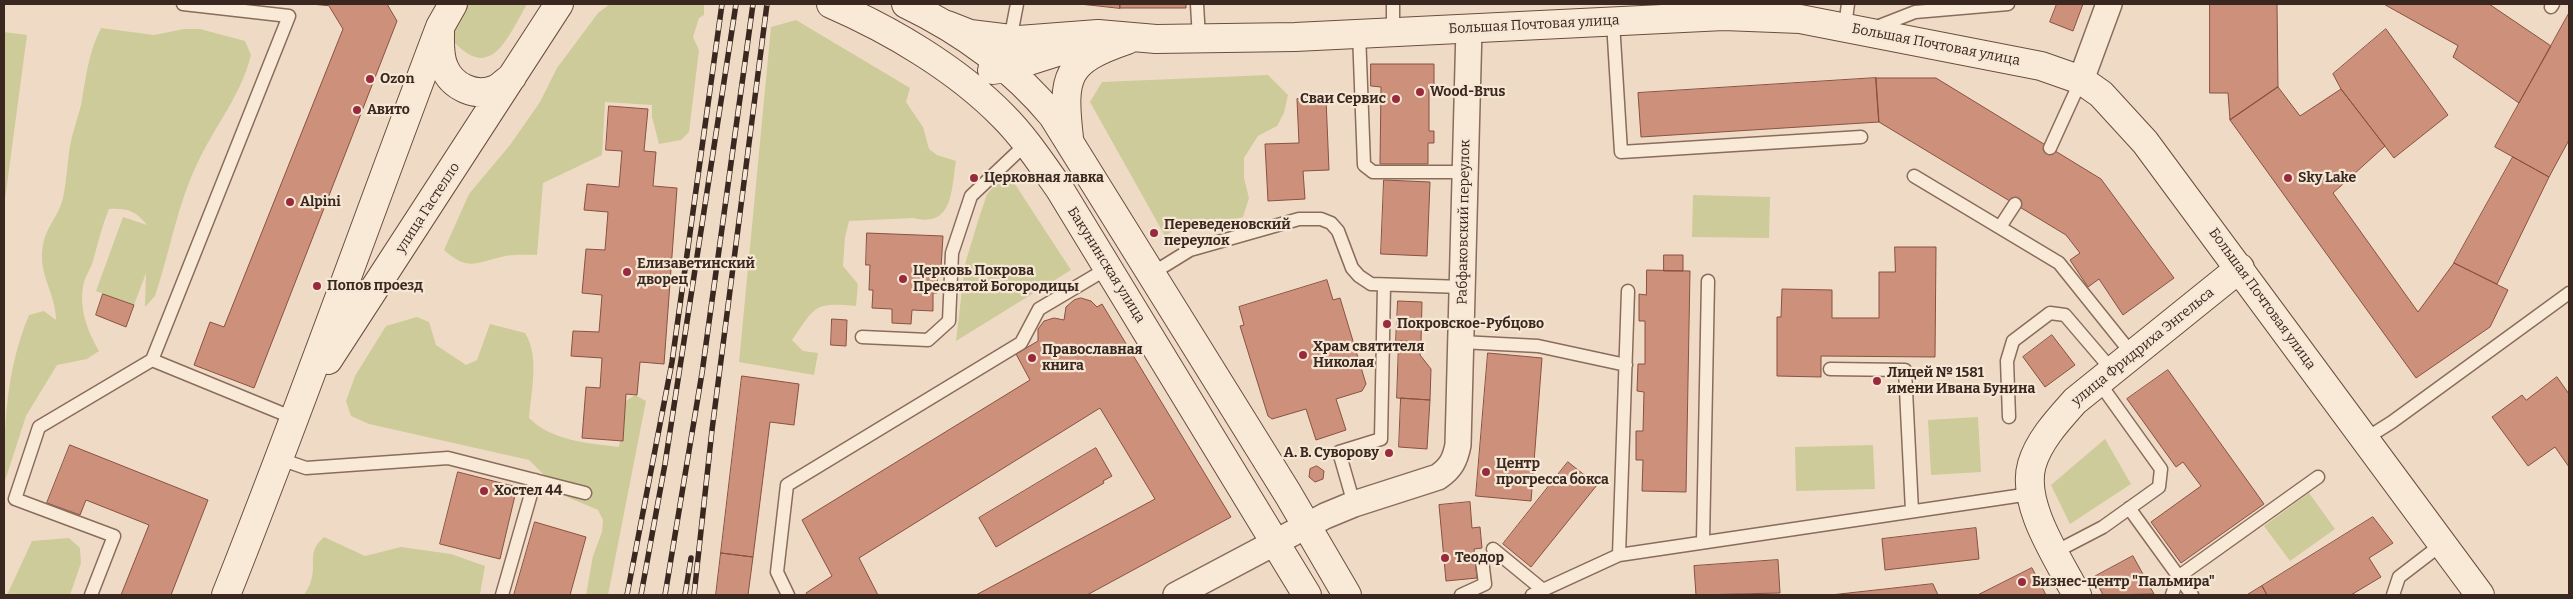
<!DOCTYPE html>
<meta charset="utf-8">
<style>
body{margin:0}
#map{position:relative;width:2573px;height:599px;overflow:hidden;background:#efdbc5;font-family:Bitter,serif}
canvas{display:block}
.frame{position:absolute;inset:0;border:5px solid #3a271f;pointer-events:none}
</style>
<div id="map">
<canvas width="2573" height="599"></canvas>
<div class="frame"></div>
</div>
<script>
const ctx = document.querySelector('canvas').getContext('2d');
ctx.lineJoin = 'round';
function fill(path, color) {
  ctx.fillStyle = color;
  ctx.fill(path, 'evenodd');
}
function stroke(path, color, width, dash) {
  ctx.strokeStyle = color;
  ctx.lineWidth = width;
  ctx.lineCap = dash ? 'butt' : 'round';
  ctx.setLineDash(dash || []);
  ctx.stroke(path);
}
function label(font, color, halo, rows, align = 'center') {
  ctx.font = font + ' Bitter,serif';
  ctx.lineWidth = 4.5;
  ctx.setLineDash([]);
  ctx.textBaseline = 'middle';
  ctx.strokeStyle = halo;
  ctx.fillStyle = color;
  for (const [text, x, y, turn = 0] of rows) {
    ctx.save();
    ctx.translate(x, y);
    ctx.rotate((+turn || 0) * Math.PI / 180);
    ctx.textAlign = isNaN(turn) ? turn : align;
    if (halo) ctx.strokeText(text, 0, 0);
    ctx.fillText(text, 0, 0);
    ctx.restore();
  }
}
fill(new Path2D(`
 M465,4h62c-21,37 -38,82 -79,31z
 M610,4h94v11l-5,3 -6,19 6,13 -10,82 -8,8 -22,4 -7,-27v-12l-47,-3 -3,53 -59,28 -6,72c-11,0 -25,-1 -36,2 -27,7 -34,13 -57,-7l25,-56 41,-49 30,-43 17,-34 41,-55z
 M796,20l114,68 -4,14 17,25 6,22 8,6 19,6c-5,29 -2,67 -43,57l-64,3 -4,16 -2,29 15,18 -2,22c-43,-4 -40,0 -64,34l11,11 15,2 -4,22 -75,-13 32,-335z
 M101,28l53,7 30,-6h16l45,12 6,14c-10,41 -37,72 -54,109 -20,42 -27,88 -42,132l-10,11 1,-34 -12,32 -38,-14 27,-74 24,8c-11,-14 -20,-17 -38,-16 -7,17 -11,34 -16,52 -2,7 -7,14 -9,21 -6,25 3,48 15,69l-12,8 -30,6 -31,51 -22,68c0,-60 2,-114 25,-169l15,-4 12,9c0,-23 -14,-41 -14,-62 0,-31 15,-36 21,-60 3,-14 4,-30 6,-45 2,-17 8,-32 12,-48 5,-27 7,-52 20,-77z
 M4,32l23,3 -23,172z
 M1268,75l20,20 -4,18 -7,13 -19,10 -14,22v20l5,20 -6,19 -41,13 -26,-1 -11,7 -75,-134 12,-20z
 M1007,172l64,98 -115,71 9,-77 13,-43 9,-27z
 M1693,195l77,2 -1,41 -77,-1z
 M417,317l12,5 7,23 30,20 11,-5 13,-36 35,9c15,23 6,59 4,85 23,23 59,25 90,29l7,-46 9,-6 11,6 -38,194h-22l7,-39 9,-24 1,-12 -5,-10 -33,-14 -36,-36 -160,-36 -18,-8 -5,-15 9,-25 31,-50z
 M1978,417l3,55 -50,3 -3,-55z
 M2105,439l26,45 -61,40 -19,-39z
 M1873,445l2,44 -79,2 -1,-44z
 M2309,493l26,36 -45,32 -26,-35z
 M324,537l41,19 36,-9 50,7 34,12 -5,28 -176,1c2,-4 6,-9 7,-14 6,-19 -5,-28 13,-44z
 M69,538l11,10 1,15 -11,32h-63l25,-54z`), '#cdcb99');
const building = new Path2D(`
 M311,4h76l10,17 -143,367 -60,-23 16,-43 14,5 119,-298 -14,-23z
 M1080,4h40v4z
 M1120,4h66v4h-66z
 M2057,4h26l-10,27 -23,-9z
 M2210,4h67l1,83 -48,33 -2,-27h-18z
 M2384,4h105l62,42 -32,57 -66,-46 5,-11z
 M2569,13v127l-20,37 -54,-30z
 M2386,29l62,86 -54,43 -53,-69 -8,-15z
 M1371,64h63v22h-5v45h5v12h-6v21h-48l1,-77 -10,-1z
 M1876,78l3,44 -238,15 -3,-44z
 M1876,78h60l165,101 73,99 -51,37 -24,-36 -11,8 -18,-27 10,-7 -14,-18 -187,-113z
 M2278,87l22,29 41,-27 44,57 -52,47 85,119 36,-49 54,27 -18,37 -74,51 -186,-258z
 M1326,98l3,72 -26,1 2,28 -37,2 -3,-57 34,-1 -2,-44z
 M609,106l39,3 -4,42 12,1 -3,34 24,2 -13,176 -24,-2 -3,33 -11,-1 -3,47 -41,-3 4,-51 14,1 2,-30 -31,-2 2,-25 26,1 3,-37 -20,-2 4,-44 19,1 3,-38 -24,-2 3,-26 32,3 3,-36 -16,-1z
 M2513,157l36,20 -52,107 -43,-21z
 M1384,180l46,2 -3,74 -46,-2z
 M867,233l76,3 -2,32h-3l-1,25h-4v18l-21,-1 -1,14 -19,-1v-14l-20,-1 1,-18h-4l1,-25h-4z
 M1895,247h41l-1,110 -114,-1v21l-44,-1v-59h4l1,-28 50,1v28h47v-46h16z
 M1664,255h19v16h-19z
 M1647,270l43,1 -4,221 -44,-1 1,-31h-7v-29h7l1,-39 -7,-1 1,-27h7v-43h-6v-27l7,1z
 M1327,280l6,20 7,-2 26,86 -4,7 -26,8 10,31 -30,10 -10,-31 -34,10 -4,-3 -28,-90 4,-1 -5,-18z
 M103,294l31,11 -8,22 -30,-12z
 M1081,298l10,3 6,6 5,-3 129,213 -144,78h-111l179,-96 -55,-91 -241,150 19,37h-71l-1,-2 26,-17 -30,-56 228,-140 -14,-26 22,-13v-12l6,-8 10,-3 10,2 2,-13 8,-7z
 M1398,301l24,1 -1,40 -25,-1z
 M832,319l15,1 -1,26 -15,-1z
 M2052,335l23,30 -30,22 -22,-30z
 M1399,341l22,1 -1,13 11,14 -1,31 -33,-2z
 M1488,353l54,5 -11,143 -55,-5z
 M2168,370l96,134 -83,59 -30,-41 50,-36 -18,-24 -7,5 -49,-68z
 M742,376l57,8 -5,41 -24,-3 -17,135 -32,-4z
 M2557,377l12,17v73l-14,-20 -27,19 -36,-49 30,-22 4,5z
 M1401,398l29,2 -3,49 -28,-2z
 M70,445l138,55 -37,95h-50l28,-70 -63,-25 -6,15 -33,-12z
 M1096,448l16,28 -9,5 1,2 -108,64 -17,-29z
 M1568,462l29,23 -66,82 -28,-23z
 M1317,466l7,5 -1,8 -8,3 -6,-5 1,-8z
 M458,472l59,15 -17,72 -60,-15z
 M1470,502l2,26 8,-1 2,21 -8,1 3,29 -31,3 -7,-76z
 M2373,517l20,26 -24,15 12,19 -30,18h-84l-5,-9z
 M535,522l51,15 -16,58h-56z
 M1976,528l3,31 -94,11 -3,-31z
 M721,553l32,4 -5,38h-32z
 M2133,556l21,38 -51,1 -9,-18z
 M1778,560l2,33 -84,2 -2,-29z
 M2032,568l14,27h-68z
 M1933,584l5,11h-107z
 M2262,586l5,9h-20z`);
fill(building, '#cd907b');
stroke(building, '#895140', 1);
const lane = new Path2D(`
 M1197,4l2,34
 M2551,7l2,-3
 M1613,22l8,130 240,-15
 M1845,26l3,-22
 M1874,28l41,-16 93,-8
 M1393,32v-28
 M1359,33l5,132 9,7h93
 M1010,40l7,-36
 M2050,148l31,-68
 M1914,176l145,87 73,91
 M2000,227l15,-23
 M1151,274l39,-24 109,-31h22l10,4 7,8 14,37 7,8 12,8 92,3
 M862,337l66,3 21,-19 3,-68 19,-57 56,-53
 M1461,342l77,4 88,19
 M152,360l144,59
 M1830,369l75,1 7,141
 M2009,417l-2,-56 6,-20 37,-28 15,2 47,55
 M2365,439l27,-17 177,-129
 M280,459l26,9 142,-10 137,35
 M1354,504l-15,-52 42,-13 3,-153
 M2129,508l63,87
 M1703,542l5,-261
 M1493,549l50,41
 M2055,552l48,-25 56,-40 2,-18 -63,-88
 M1619,555l9,-264
 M91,595l23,-59 -99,-37 24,-72 113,-67 137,-344 -106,-12
 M502,595l33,-115
 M788,595l-11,-23 10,-87 234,-142 18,-34 69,-41
 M1461,595l24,-11 -3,-24
 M1532,595l87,-40 411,-61
 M2172,595l6,-18 140,-100
 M2393,595l6,-18 43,-33`);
const street = new Path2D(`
 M2081,80l28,-76
 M1176,595l149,-79 29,-12 84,-27c13,-9 17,-17 20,-32l11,-417`);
const secondary = new Path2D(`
 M831,4c60,26 126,65 172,112 22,22 38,47 56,72l248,407
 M906,4c56,27 107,64 147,112l235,378 59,101
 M947,25l23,9 49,6 79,-6 58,5 139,-2 429,-21 76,3 241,47 40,14 20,14 44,48 335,453
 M440,32c0,11 -1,24 4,35 8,20 32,31 52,22 6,-3 11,-9 16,-12
 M992,70l15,-2 66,-21
 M1069,138c-7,-62 -4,-77 58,-98
 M328,360l231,-356
 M226,595c75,-188 142,-378 214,-568l13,-23
 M2077,595c-18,-35 -57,-91 -45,-131 7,-24 27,-45 43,-63l165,-133`);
stroke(lane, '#8a6c5b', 15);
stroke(street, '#8a6c5b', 28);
stroke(secondary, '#6c4d3e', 30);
stroke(lane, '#f9ead8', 12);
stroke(street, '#f9ead8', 25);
stroke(secondary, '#f9ead8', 28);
const rail = new Path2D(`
 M627,595l45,-233 50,-358
 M641,595l24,-131 71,-460
 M665,595l37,-222 51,-369
 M685,595l6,-37
 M694,595l18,-165 55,-426`);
stroke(rail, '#3a271f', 5.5);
stroke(rail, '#f6e7d5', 4, [11]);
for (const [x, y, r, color] of [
 [370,79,5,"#992a3d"],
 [1420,92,5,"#992a3d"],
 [1396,99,5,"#992a3d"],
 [357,110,5,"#992a3d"],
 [974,178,5,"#992a3d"],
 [2288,178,5,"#992a3d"],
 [290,202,5,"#992a3d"],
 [1154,233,5,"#992a3d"],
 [627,272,5,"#992a3d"],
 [903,279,5,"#992a3d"],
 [317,286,5,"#992a3d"],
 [1387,324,5,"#992a3d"],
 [1303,355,5,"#992a3d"],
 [1032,358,5,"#992a3d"],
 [1877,381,5,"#992a3d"],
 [1389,453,5,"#992a3d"],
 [1486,472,5,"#992a3d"],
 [484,491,5,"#992a3d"],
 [1445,558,5,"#992a3d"],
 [2022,582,5,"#992a3d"]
]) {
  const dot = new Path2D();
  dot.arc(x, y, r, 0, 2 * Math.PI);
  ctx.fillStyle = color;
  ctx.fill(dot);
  stroke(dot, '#f6e7d5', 2);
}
label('14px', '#3a271f', '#f6e7d5', [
 ["Большая Почтовая улица",1534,25,-3],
 ["Большая Почтовая улица",1936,45,11],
 ["улица Гастелло",428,208,-57],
 ["Рабфаковский переулок",1464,222,-89],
 ["Бакунинская улица",1106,265,58],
 ["Большая Почтовая улица",2262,299,54],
 ["улица Фридриха Энгельса",2143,347,-39]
]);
label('bold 14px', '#3a271f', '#f6e7d5', [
 ["Ozon",380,79],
 ["Wood-Brus",1430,92],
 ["Сваи Сервис",1386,99,"right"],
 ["Авито",367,110],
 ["Церковная лавка",984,178],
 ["Sky Lake",2298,178],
 ["Alpini",300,202],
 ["Переведеновский",1164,225],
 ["переулок",1164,241],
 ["Елизаветинский",637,264],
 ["дворец",637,280],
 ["Церковь Покрова",913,271],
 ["Пресвятой Богородицы",913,287],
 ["Попов проезд",327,286],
 ["Покровское-Рубцово",1397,324],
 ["Храм святителя",1313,347],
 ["Николая",1313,363],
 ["Православная",1042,350],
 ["книга",1042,366],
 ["Лицей № 1581",1887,373],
 ["имени Ивана Бунина",1887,389],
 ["А. В. Суворову",1379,453,"right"],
 ["Центр",1496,464],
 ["прогресса бокса",1496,480],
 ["Хостел 44",494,491],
 ["Теодор",1455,558],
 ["Бизнес-центр \"Пальмира\"",2032,582]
], 'left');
</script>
